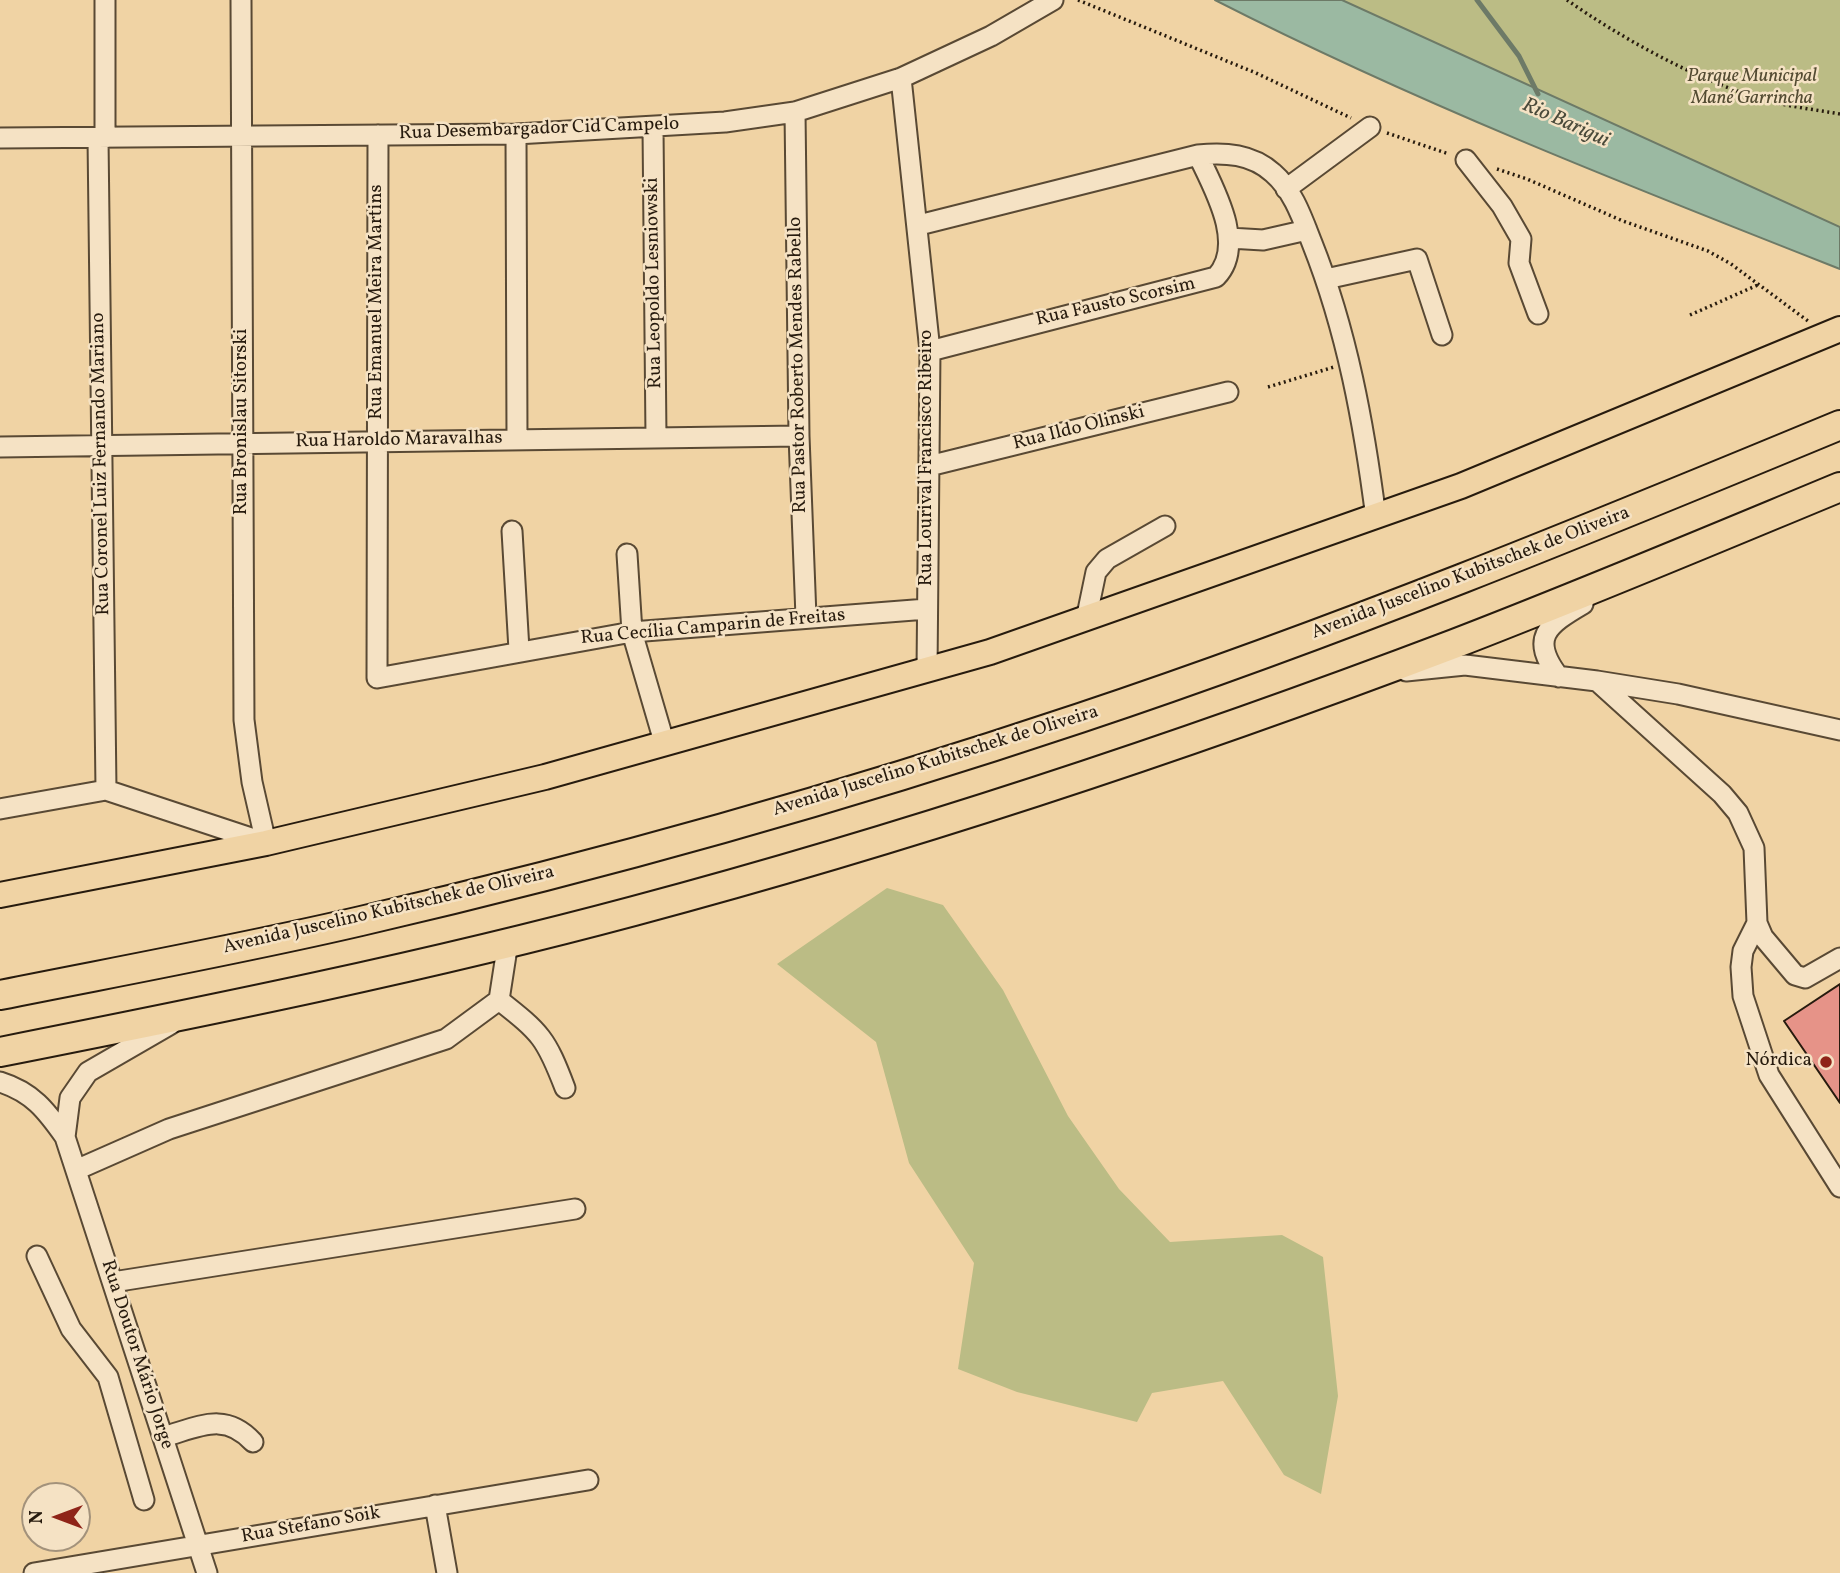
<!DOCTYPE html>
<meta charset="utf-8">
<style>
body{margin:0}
#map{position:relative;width:1840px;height:1573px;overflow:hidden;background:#f0d3a4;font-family:Vollkorn,serif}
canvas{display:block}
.north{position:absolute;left:21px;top:1482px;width:70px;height:70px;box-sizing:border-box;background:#f5e2c4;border:2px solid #a3927b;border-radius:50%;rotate:270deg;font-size:19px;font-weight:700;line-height:28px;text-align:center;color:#271b0e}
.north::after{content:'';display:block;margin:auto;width:24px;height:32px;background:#8f2418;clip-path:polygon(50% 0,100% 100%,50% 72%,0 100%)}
</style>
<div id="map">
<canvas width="1840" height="1573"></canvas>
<div class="north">N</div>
</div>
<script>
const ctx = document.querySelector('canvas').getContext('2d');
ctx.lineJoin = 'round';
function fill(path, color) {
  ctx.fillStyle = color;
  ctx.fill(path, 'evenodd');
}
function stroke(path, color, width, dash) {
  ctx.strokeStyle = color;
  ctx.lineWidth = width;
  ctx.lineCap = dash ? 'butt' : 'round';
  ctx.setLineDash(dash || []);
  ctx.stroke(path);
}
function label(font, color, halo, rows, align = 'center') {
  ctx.font = font + ' Vollkorn,serif';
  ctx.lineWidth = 5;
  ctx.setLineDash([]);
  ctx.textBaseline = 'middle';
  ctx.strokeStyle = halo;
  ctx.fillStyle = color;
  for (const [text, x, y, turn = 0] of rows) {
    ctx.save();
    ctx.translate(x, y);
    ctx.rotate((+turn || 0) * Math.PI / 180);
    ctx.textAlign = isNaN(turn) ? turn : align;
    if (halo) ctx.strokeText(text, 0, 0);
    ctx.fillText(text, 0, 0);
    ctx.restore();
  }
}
fill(new Path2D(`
 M1342,0h498v227z
 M887,888l56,17 60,85 65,126 51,73 51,53 112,-7 41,22 15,139 -17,98 -37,-19 -61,-94 -71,12 -15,29 -120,-30 -59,-23 16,-106 -65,-100 -33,-121 -99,-78z`), '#bbbc85');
const water = new Path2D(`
 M1215,0h127l498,227v42c-211,-83 -423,-166 -625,-269z`);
fill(water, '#9bb9a2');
stroke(water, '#6d7a67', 2);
stroke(new Path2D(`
 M1477,0l42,56 19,38`), '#6d7a67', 5);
const building = new Path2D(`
 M1840,984v119l-56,-82z`);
fill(building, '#e69388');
stroke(building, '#271b0e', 2);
const minor = new Path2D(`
 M105,0v138
 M241,0l3,720 8,62 14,61
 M901,78l29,273 -3,320
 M795,112l4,324 7,181
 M653,128l3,310
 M516,134l1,305
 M378,135l-1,543 255,-46 295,-23
 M0,138l516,-4 209,-12 70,-10 106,-34 90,-42 62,-36
 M98,138l8,652
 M1466,160l36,46 19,33 -2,24 19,51
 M1286,189l84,-62
 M919,225l279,-70c27,-3 54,-1 75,18 20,17 30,47 39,70 35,88 52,181 64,275
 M1229,238l34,2 44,-10
 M1326,279l91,-20 25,76
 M930,351l286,-74c31,-32 -3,-90 -18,-122
 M0,447l799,-11
 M929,466l299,-74
 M512,531l7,119
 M627,554l5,78 33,113
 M1086,620l10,-48 11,-13 58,-33
 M1406,671l59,-6 132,16 81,13 162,36
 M1559,677c-30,-39 -12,-52 24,-73
 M1597,681l125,113 16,19 16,35 3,75 6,14 32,38 10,3 35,-20
 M0,809l106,-19 160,53
 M1757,923l-14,28 -2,16 2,29 26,79 71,112
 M499,1000c42,33 47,38 66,88
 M0,1082c32,10 46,28 65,55l142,436
 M65,1137l5,-39 18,-26 83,-48
 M76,1170l93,-41 277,-90 53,-39 9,-58
 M37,1256l34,73 37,48 36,123
 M113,1282l462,-73
 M163,1437c36,-10 62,-26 90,5
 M435,1505l12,68
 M34,1573l554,-93`);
const major = new Path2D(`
 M0,895l266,-52 279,-66 445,-125 471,-166 379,-157`);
const highway = new Path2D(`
 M0,995c120,-24 241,-46 361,-74 242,-56 483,-124 719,-203 258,-86 509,-189 760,-293
 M0,1052c212,-42 425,-85 634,-141 277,-74 551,-165 820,-267 130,-50 258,-104 386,-157`);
stroke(minor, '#594934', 23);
stroke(major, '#271b0e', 28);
stroke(highway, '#271b0e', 32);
stroke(new Path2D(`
 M1078,0l178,73 95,45
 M1567,0c51,36 128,79 188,97 27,9 57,12 85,17
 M1387,133l62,21
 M1497,169l30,10 96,42 85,30 23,13 77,57
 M1690,315l70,-31
 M1268,387l66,-20`), '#271b0e', 3.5, [2, 3.5]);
stroke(minor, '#f5e2c4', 19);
stroke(major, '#f0d3a4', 24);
stroke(highway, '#f0d3a4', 28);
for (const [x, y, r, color] of [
 [1826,1062,7,"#8f2418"]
]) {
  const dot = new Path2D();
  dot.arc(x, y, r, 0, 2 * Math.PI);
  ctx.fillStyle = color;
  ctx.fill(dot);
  stroke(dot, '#f5e2c4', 2.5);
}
label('italic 19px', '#534b32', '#f5e2c4', [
 ["Parque Municipal",1752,78],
 ["Mané Garrincha",1752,100]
]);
label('19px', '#271b0e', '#f5e2c4', [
 ["Rua Desembargador Cid Campelo",539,130,-2],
 ["Rua Leopoldo Lesniowski",655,283,-91],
 ["Rua Emanuel Meira Martins",378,302,-90],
 ["Rua Fausto Scorsim",1116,303,-13],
 ["Rua Pastor Roberto Mendes Rabello",799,365,-91],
 ["Rua Bronislau Sitorski",243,422,-90],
 ["Rua Ildo Olinski",1079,429,-14],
 ["Rua Haroldo Maravalhas",399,441,-1],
 ["Rua Lourival Francisco Ribeiro",928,458,-90],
 ["Rua Coronel Luiz Fernando Mariano",102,464,-91],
 ["Avenida Juscelino Kubitschek de Oliveira",1471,574,-21],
 ["Rua Cecília Camparin de Freitas",713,628,-5],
 ["Avenida Juscelino Kubitschek de Oliveira",936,762,-17],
 ["Avenida Juscelino Kubitschek de Oliveira",389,911,-13],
 ["Rua Doutor Mário Jorge",136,1355,72],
 ["Rua Stefano Soik",311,1526,-10]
]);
label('19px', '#271b0e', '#f5e2c4', [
 ["Nórdica",1812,1062]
], 'right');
label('italic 21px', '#4a4a3a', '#f5e2c4', [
 ["Rio Barigui",1565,124,24]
]);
</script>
